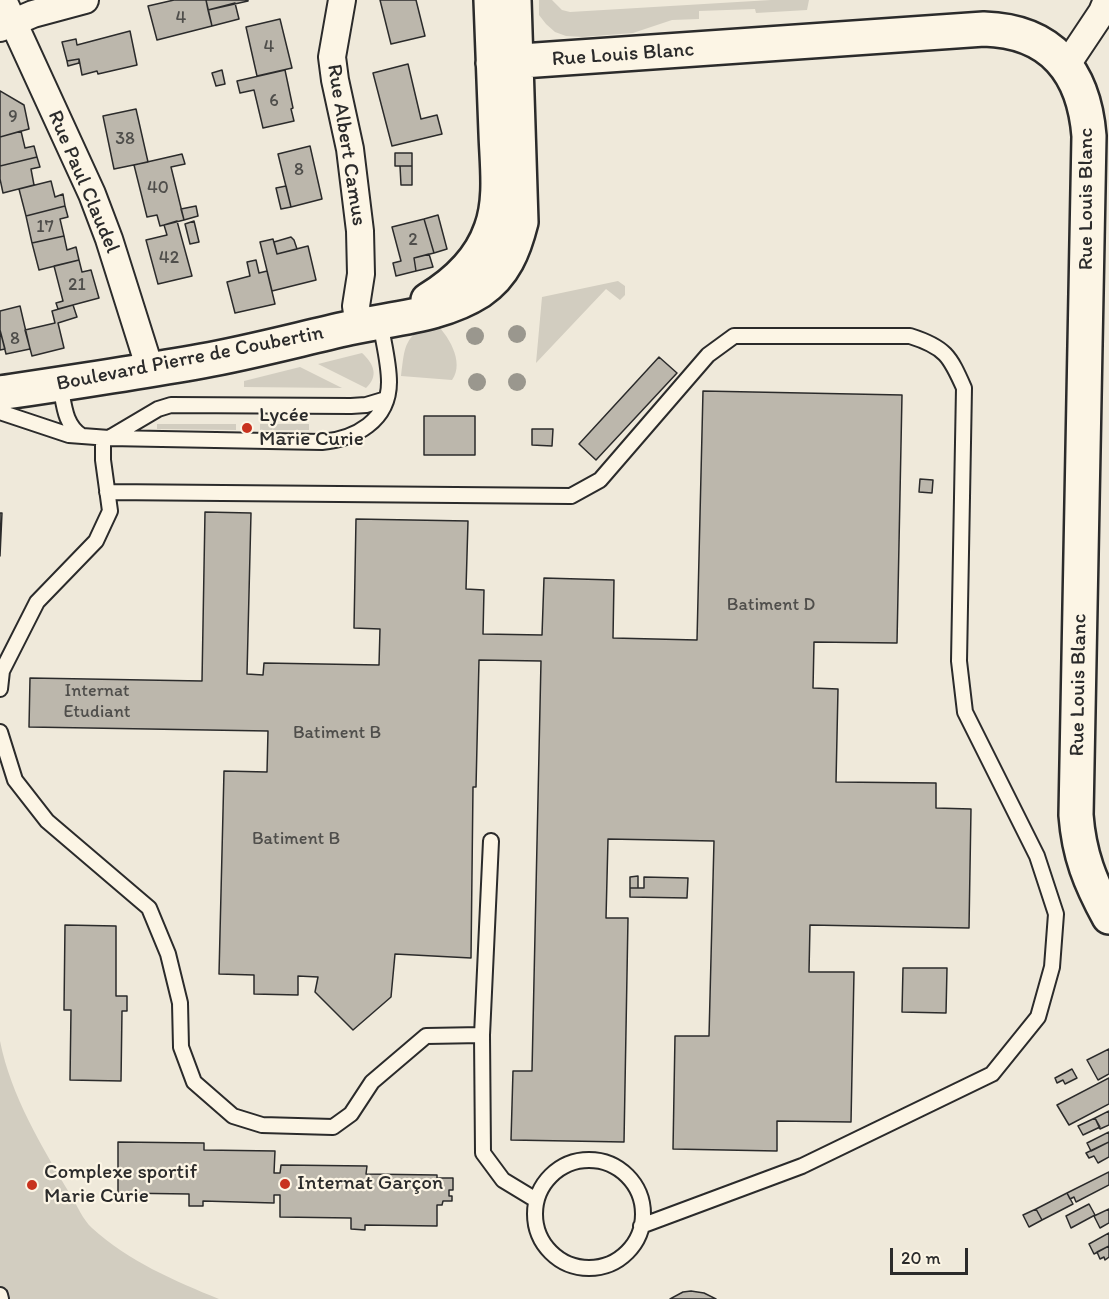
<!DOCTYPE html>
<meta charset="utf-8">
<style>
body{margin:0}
#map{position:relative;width:1109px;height:1299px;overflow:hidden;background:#efe9da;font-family:Itim,sans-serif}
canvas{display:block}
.scale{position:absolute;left:890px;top:1248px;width:78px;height:27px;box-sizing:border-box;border:3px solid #2b2b2b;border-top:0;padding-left:8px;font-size:18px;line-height:21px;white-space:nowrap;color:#2b2b2b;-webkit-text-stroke:4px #fcf5e5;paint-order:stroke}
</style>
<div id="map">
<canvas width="1109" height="1299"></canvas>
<div class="scale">20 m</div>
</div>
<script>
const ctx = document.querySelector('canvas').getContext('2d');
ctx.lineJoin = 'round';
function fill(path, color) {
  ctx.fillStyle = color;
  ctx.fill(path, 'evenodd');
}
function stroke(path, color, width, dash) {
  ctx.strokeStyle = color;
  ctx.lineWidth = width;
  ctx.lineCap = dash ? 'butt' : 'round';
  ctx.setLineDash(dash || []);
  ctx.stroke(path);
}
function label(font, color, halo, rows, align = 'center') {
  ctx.font = font + ' Itim,sans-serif';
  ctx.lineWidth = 4.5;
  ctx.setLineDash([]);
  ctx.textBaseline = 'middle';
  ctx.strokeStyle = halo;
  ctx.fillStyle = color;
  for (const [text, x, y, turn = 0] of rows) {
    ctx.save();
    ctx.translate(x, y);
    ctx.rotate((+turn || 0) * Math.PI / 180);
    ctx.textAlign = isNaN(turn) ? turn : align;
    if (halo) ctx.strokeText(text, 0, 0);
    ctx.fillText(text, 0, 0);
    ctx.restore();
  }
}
fill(new Path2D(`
 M539,0h13l10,10 8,2 201,-12h38l-2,10 -51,3 -1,-4 -56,2v8l-27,1 -39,13 -51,4 -16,-1 -11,-4 -9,-8 -7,-9z
 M618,281l7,5v9l-5,5 -14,-11 -70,74 6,-66z
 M433,321c15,13 32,41 19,59l-51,-4c4,-32 3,-38 32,-55z
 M362,353c12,11 17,23 4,35l-48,-24z
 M300,367l42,21 -98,-1v-6z
 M157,424h79v6l-79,-1z
 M260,424h49v6h-49z
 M0,1041c11,55 42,106 70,153 7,11 13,26 22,34 36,33 83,53 127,71h-219z`), '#d2cdc0');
const building = new Path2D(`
 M174,0h32l6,26 -55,14 -9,-34z
 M206,0h42v1l-40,9z
 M380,0h36l9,36 -34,8z
 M235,3l4,16 -27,7 -4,-16z
 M280,19l12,49 -35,8 -11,-49z
 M130,31l7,34 -39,9 -1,-3 -15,4 -3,-16 -12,2 -5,-19 14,-3 1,6z
 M79,59v4l-11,3 -1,-5z
 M408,64l13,55 16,-4 5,19 -50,12 -19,-73z
 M222,70l3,14 -9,2 -4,-13z
 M285,70l8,38 -2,1 3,12 -31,7 -9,-38 -14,3 -3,-12z
 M0,91l24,14 5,24 -29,8z
 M136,109l12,53 -34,7 -11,-53z
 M21,131l4,17 9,-2 3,11 -37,9v-29z
 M310,146l12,53 -31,8 -13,-53z
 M395,153h17v13h-17z
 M182,154l3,10 -14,3 13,53 -24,6 -3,-11 -10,2 -13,-52z
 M37,157l3,10 -9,2 3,16 -31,8 -3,-14v-13z
 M400,166h12v19h-11z
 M51,181l4,16 8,-3 2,12 -39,10 -7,-27z
 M286,186l5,21 -10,2 -5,-21z
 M65,206l3,11 -8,2 4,17 -32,7 -6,-27z
 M196,206l2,10 -14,4 -3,-11z
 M438,215l9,34 -13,4 -10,-34z
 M424,219l10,34 -20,5 2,13 -20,5 -3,-13 8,-2 -9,-34z
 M177,221l15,55 -34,8 -12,-44 21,-5 -3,-10z
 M194,221l5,21 -9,2 -5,-20z
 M64,236l3,14 9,-3 3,13 -40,10 -7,-27z
 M291,237l3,3 3,9 -20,5 -3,-12z
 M273,239l4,15 31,-8 8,34 -44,11 -12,-49z
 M429,254l4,13 -17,4 -2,-13z
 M79,260l3,12 9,-2 8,28 -41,11 -2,-6 7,-2 -9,-35z
 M256,260l3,13 8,-2 8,33 -40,9 -8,-31 23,-6 -3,-14z
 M73,305l4,12 -19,6 6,25 -32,8 -7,-26 30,-7 -3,-12z
 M20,306l10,43 -24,5 -6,-24v-19z
 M0,330l5,19 -5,1z
 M659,357l18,16 -81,87 -17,-16z
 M703,391l199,4 -5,248 -83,-1 -1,46 25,1 -2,93 100,1v25l35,1 -2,119 -159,-3 -1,47h45l-3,150 -74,-1v30l-104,-2 2,-113h34l5,-195 -106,-2 -2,79h22l-4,224 -113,-2 2,-69h19l9,-410 -62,-1 -3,127h-3l-2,171 -76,-4 -4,43 -38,33 -38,-38 3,-15 -20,-1v19l-44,-1v-19l-35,-1 5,-203 43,1 1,-41 -239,-4 1,-49 172,3 3,-169 46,1 -4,161 16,1 1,-12 115,2 1,-36 -26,-1 2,-109 112,2 -2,68 18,1 -1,44 59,1 2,-57 70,2 -1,58 84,2z
 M424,416h51v39h-51z
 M532,429h21l-1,17 -20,-1z
 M920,479l13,1 -1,13 -13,-1z
 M0,513h2l-2,43z
 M638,876v12h-8v-11z
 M644,877l44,1 -1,20 -57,-1v-9h14z
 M65,925l51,1v70h11v15h-5l-1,70 -51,-1 1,-70h-7z
 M903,968h44l-1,45 -44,-1z
 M1109,1049v25l-11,6 -11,-20z
 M1072,1069l5,9 -12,6 -2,-4 -6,3 -2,-5z
 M1109,1078v26l-40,21 -12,-20z
 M1109,1111v14l-9,4 -5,-11z
 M1095,1118l5,9 -17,8 -5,-9z
 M1109,1132v10l-18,9 -4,-8z
 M118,1142l86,1v7l71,1 -1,22h6l1,-8 86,1 -1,8 71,1v3h16v12h-4v6h3v5h-9l-1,4h-5v21l-72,-1v5l-14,-1v-11l-71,-1v-22h-6v8l-71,-2v5h-14v-12l-71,-1z
 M1109,1142v15l-11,6 -4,-7 -5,2 -3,-5z
 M1109,1172v13l-33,17 -2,-5 -4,2 -3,-6z
 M1067,1193l6,11 -31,16 -6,-11z
 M1089,1204l6,11 -24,13 -5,-12z
 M1036,1209l6,11 -13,7 -6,-12z
 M1109,1209v14l-9,5 -6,-12z
 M1109,1233v13l-15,8 -5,-10z
 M1109,1246v11l-4,3 -1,-3 -4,2 -3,-7z
 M691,1291l13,2 12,6h-46l13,-7z`);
fill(building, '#bcb7ac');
stroke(building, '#2b2b2b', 1.5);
const lane = new Path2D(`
 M60,384c4,19 4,41 22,52
 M0,412l69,23 40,3 49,-29 13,-4 180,1 15,-1 20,-6
 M109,438l213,4c33,-3 67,-21 67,-60 0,-20 -6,-41 -9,-61
 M107,492l464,4 29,-16 108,-125 26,-19h176c35,11 40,20 54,52l-5,273 6,51 72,144 19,58 -4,53 -14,50 -46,57 -190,92 -161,60
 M0,689l2,-18 35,-69 59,-61 14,-30 -7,-51v-22
 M0,732l15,48 32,41 102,87 19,46 12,49 1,44 13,35 39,34 29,9 71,2 18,-13 21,-32 54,-46 56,-1 1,118 20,27 33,20
 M482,1035l9,-194
 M535 1214a54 54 0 1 1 108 0a54 54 0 1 1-108 0Z
 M0,1295l1,4`);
const street = new Path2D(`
 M3,0l89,194 17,45 41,130
 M342,0l-10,57 3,23 15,69 10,82 1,43 -5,32 3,20
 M0,28l33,-14 52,-14
 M1066,66l36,-54 5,-12`);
const secondary = new Path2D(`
 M493,63l491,-34c68,2 100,43 105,107l-13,679c3,40 14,67 33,102
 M428,300c28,-17 52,-39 63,-71 11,-29 6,-65 5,-96 -2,-44 -3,-89 -5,-133
 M0,393c67,-10 135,-20 202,-32 50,-9 98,-22 147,-33 44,-10 92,-12 131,-37 24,-16 34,-41 41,-69l-7,-222`);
stroke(lane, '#2b2b2b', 18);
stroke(street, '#2b2b2b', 30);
stroke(secondary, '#2b2b2b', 38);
stroke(lane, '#fcf5e5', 14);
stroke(street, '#fcf5e5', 26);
stroke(secondary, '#fcf5e5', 33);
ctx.fillStyle = '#9a978e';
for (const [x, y] of [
 [517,334],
 [475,336],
 [477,382],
 [517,382]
]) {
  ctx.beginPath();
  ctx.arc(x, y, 9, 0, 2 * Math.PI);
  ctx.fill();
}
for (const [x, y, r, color] of [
 [247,428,6,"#c8321e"],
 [285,1184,6,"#c8321e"],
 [32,1185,6,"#c8321e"]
]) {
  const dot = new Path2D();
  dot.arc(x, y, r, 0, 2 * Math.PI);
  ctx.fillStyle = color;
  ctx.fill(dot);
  stroke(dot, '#fcf5e5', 2);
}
label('18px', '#4f4e4b', null, [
 ["4",181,18],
 ["4",269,47],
 ["6",274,101],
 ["9",13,117],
 ["38",125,139],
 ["8",299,170],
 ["40",158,188],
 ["17",45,227],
 ["2",413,240],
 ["42",169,258],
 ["21",77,285],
 ["8",15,339],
 ["Batiment D",771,605],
 ["Internat",97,691],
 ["Etudiant",97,712],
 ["Batiment B",337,733],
 ["Batiment B",296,839]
]);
label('21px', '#2b2b2b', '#fcf5e5', [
 ["Rue Louis Blanc",623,55,-4],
 ["Rue Albert Camus",346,145,81],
 ["Rue Paul Claudel",83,182,67],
 ["Rue Louis Blanc",1087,199,-90],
 ["Boulevard Pierre de Coubertin",190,359,-11],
 ["Rue Louis Blanc",1079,685,-89]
]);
label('21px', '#2b2b2b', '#fcf5e5', [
 ["Lycée",259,416],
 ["Marie Curie",259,440],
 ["Complexe sportif",44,1173],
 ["Marie Curie",44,1197],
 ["Internat Garçon",297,1184]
], 'left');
</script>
